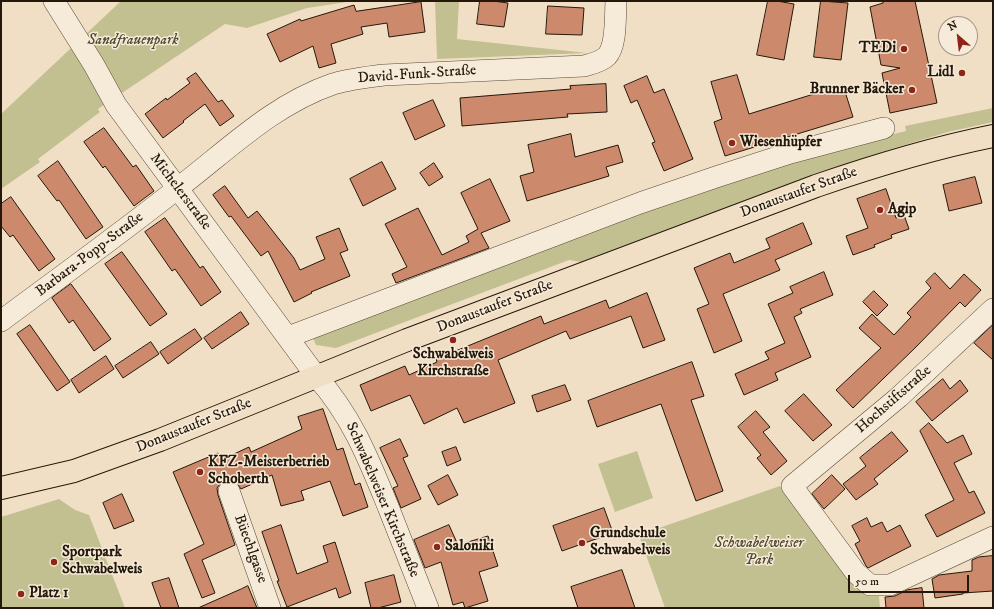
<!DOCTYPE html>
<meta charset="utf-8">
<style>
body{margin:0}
#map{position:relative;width:994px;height:609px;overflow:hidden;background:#f1dfc5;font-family:"IM FELL DW Pica",serif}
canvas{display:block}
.frame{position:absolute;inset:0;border:2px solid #24180a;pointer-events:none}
.north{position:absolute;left:938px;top:16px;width:40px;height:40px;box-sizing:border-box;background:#f6ead9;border:1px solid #a29686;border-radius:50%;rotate:332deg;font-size:11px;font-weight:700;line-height:16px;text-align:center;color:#24180a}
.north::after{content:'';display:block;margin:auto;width:14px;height:18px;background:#8f2418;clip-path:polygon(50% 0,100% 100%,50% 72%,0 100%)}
.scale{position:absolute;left:848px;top:575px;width:121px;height:18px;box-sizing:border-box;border:2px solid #24180a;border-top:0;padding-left:5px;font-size:12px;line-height:14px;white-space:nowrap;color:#24180a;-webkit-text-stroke:3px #f6ead9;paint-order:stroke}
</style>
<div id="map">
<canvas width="994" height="609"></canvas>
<div class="frame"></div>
<div class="north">N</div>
<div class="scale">50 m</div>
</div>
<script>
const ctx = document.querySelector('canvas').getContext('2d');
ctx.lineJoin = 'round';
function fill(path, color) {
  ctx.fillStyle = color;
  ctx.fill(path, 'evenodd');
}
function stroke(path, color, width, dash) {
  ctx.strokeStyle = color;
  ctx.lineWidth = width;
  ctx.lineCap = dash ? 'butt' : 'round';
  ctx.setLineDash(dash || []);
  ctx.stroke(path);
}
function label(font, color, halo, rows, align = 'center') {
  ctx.font = font + ' "IM FELL DW Pica",serif';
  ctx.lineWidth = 3;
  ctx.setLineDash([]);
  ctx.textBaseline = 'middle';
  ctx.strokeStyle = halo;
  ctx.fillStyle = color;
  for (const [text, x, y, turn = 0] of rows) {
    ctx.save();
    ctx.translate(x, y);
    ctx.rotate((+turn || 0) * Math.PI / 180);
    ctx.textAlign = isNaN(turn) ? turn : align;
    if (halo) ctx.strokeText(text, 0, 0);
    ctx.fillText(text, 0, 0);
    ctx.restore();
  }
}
fill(new Path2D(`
 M121,1h233l-47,7 -60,20 -22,-4 -127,85 2,3 -62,47 2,3 -39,27v-75z
 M435,1h24l-2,38 130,14 -150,6z
 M993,108v14l-45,10 -60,18 -67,22 -240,90 -12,-2 -233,88 -20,-3 -4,-9 394,-147 156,-47 44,-11 -1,-5z
 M637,451l16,47 -38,14 -17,-48z
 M780,486l66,89 23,18 10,3 1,12h-215l-26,-73z
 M59,499l16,11 14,5 36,93h-124v-91z`), '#c2c090');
const building = new Path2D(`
 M480,1h13l15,2 -4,24 -27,-3z
 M768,1h9l17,3 -10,56 -27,-5z
 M821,1l27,2 -7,57 -27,-3z
 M882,1h33l22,102 -47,10 -8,-40 18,-5 -19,-3 -11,-58 13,-4z
 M421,2l4,30 -36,5 -2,-14 -26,4 2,7 -32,10 5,19 -17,5 -6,-22 -33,16 -13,-28 33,-15 1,2 53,-16 2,6z
 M548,6l36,2 -2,27 -36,-1z
 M196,73l22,29 4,-2 12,16 -14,10 -15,-22 -22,17 1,1 -21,16 -18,-24 21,-16 1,2 23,-17 -3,-4z
 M737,75l12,39 94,-29 10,32 -128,39 -11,-34 8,-3 -11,-37z
 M647,76l7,17 10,-4 29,70 -29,12 -12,-28 3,-1 -18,-42 -6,3 -7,-17z
 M606,84l1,28 -40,2 1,3 -106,9 -2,-28 111,-9 -1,-3z
 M433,100l12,26 -30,14 -12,-27z
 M104,128l29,39 3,-2 18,26 -20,15 -29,-40 -2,2 -19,-26z
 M571,134l4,23 43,-12 5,17 -17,5 3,9 -82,25 -7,-25 14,-4 -6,-27z
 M58,161l45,66 -17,12 -27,-39 -2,1 -19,-25z
 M382,162l14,27 -33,17 -13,-27z
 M434,163l9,14 -14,9 -9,-13z
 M975,177l7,26 -33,8 -6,-26z
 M490,179l20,42 -29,12 8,15 -93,35 -4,-9 15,-7 -22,-43 33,-16 24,47 27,-13 -3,-6 12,-7 -17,-36z
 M225,186l23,32 9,-7 37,47 6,12 25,-11 -9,-22 23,-9 9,22 -8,3 10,23 -39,16 1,1 -18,9 -26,-51 -7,5 -30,-40 -2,1 -16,-22z
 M886,189l10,29 8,-3 5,14 -18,6 1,3 -18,7 1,2 -22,8 -7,-19 22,-8 -11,-29z
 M11,197l44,62 -16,12 -26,-36 -3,2 -9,-11v-22z
 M165,218l35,50 3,-2 18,26 -20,14 -26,-37 -3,2 -27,-39z
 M803,223l9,21 -37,16 5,10 -57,24 19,47 -28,12 -17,-44 12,-5 -15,-36 36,-15 4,10 36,-15 -4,-9z
 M122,252l45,62 -17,12 -45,-62z
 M824,272l9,23 -33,14 2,4 -8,4 17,40 -36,16 3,7 -34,15 -9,-21 34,-15 -4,-7 20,-9 -17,-39 25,-11 -3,-6z
 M935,273l15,16 14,-15 17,16 -16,17 -5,-5 -45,46 -62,60 -17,-18 45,-42 -22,-20 13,-14 22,21 17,-18 -4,-4 24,-25 -5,-6z
 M71,284l40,55 -17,12 -21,-31 -4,3 -17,-25z
 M874,291l14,14 -11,11 -14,-14z
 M647,293l18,47 -22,8 -12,-32 -61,23 -4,-8 -68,29 17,43 -51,20 -7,-15 -33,16 -14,-29 -39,16 -11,-26 45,-19 4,9 28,-13 -1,-3 105,-43 3,8 62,-24 3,8z
 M241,312l8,12 -37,25 -8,-11z
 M30,325l40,57 -13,9 -40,-57z
 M993,325v35l-19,-17z
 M195,329l7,10 -34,25 -8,-12z
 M151,342l8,12 -36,24 -8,-12z
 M106,356l8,13 -35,24 -8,-13z
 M692,362l12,34 -13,4 32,91 -27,10 -35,-97 -64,23 -9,-26z
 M943,379l7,10 10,-9 8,11 -36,30 -16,-19z
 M565,385l6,15 -34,12 -5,-16z
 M804,394l28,31 -19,16 -28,-30z
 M323,409l14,41 6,-2 12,37 5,-2 8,24 -25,9 -13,-35 -29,10 3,9 -23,6 -9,-31 -31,14 -5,-7 -5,-3 -6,1 -5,4 -3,4 1,7 17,50 -33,15 13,33 -13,5 -18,-44 20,-10 -31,-72 45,-19 3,7 28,-13 2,5 51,-23 -4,-12z
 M756,411l14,16 -7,5 24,29 -16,14 -14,-17 4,-3 -23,-28z
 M929,423l18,20 16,-8 9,19 -18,9 15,30 5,-2 11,22 -48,24 -12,-22 29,-15 -34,-69z
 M892,432l16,19 -34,28 4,5 -22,16 -13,-16 23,-18 -6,-8z
 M400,439l8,17 -5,2 18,41 -20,9 -8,-20 5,-2 -18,-38z
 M456,447l5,13 -14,6 -5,-14z
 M448,475l10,20 -20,10 -10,-19z
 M832,475l13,14 -21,20 -12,-15z
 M122,494l12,27 -20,8 -11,-26z
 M604,508l9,25 -51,18 -9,-25z
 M867,518l4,9 11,-5 5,10 13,-7 11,21 -43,22 -2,-2 -11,-22 5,-3 -8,-15z
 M281,525l16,49 31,-12 -5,-16 12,-4 16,51 -12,5 -3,-10 -49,19 -10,-26h2l-17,-49z
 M449,525l9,20 30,-9 10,30 -19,6 9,29 -23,7 -2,-6 -10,3 -12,-43 -16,6 -11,-28z
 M993,556v35l-30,2v1l-28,4 -3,-19 7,-4 33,-4v-11l7,-3z
 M622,570l13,38h-57l-7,-21z
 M394,575l7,27 -23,6h-7l-6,-25z
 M169,578l10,30h-18l-9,-25z
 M248,586l9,22h-59l43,-19z
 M922,588l2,20h-38l-1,-11 10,-1 12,-6z`);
fill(building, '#cd896c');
stroke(building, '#24180a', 1);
const minor = new Path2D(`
 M54,1l40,64 22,40 200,271c36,40 53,84 73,133 13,33 26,66 39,99
 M993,309l-94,88 -107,89 64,87 14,12h20l103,-48
 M1,321c59,-44 119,-87 177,-133 50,-38 94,-83 155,-104 17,-5 34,-7 51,-9l200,-9c7,-2 17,-4 23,-10 10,-11 8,-40 9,-55
 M288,337l352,-134 76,-26 74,-24 94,-25
 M229,491l41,117`);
const major = new Path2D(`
 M1,488l73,-17 86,-31 247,-100 409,-154c58,-20 117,-38 177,-50`);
stroke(minor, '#574a39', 22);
stroke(major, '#24180a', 24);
stroke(minor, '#f6ead9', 21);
stroke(major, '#f1dfc5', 22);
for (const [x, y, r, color] of [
 [904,49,4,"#8f2418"],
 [962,73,4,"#8f2418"],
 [912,90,4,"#8f2418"],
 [732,143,4,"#8f2418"],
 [880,210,4,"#8f2418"],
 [453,340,4,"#8f2418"],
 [200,472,4,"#8f2418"],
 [582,543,4,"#8f2418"],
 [437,547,4,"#8f2418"],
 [54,562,4,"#8f2418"],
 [21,594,4,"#8f2418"]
]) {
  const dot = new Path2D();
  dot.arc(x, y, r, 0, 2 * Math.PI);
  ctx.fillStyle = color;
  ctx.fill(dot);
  stroke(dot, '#f6ead9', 1.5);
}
label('italic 15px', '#534a32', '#f6ead9', [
 ["Sandfrauenpark",133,41],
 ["Schwabelweiser",759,544],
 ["Park",759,561]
]);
label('bold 15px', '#24180a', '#f6ead9', [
 ["TEDi",896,49,"right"],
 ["Lidl",954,73,"right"],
 ["Brunner Bäcker",904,90,"right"],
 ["Wiesenhüpfer",740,143],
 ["Agip",888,210],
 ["Schwabelweis",453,355,"center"],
 ["Kirchstraße",453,372,"center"],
 ["KFZ-Meisterbetrieb",208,463],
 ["Schoberth",208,480],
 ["Grundschule",590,534],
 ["Schwabelweis",590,551],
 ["Saloniki",445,547],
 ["Sportpark",62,553],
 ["Schwabelweis",62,570],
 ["Platz 1",29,594]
], 'left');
label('15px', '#24180a', '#f6ead9', [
 ["David-Funk-Straße",417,75,-4],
 ["Michelerstraße",180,192,53],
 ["Donaustaufer Straße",799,193,-20],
 ["Barbara-Popp-Straße",90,255,-37],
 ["Donaustaufer Straße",495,307,-21],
 ["Hochstiftstraße",894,400,-41],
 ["Donaustaufer Straße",194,426,-22],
 ["Schwabelweiser Kirchstraße",382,500,67],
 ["Büechlgasse",250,549,70]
]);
</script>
